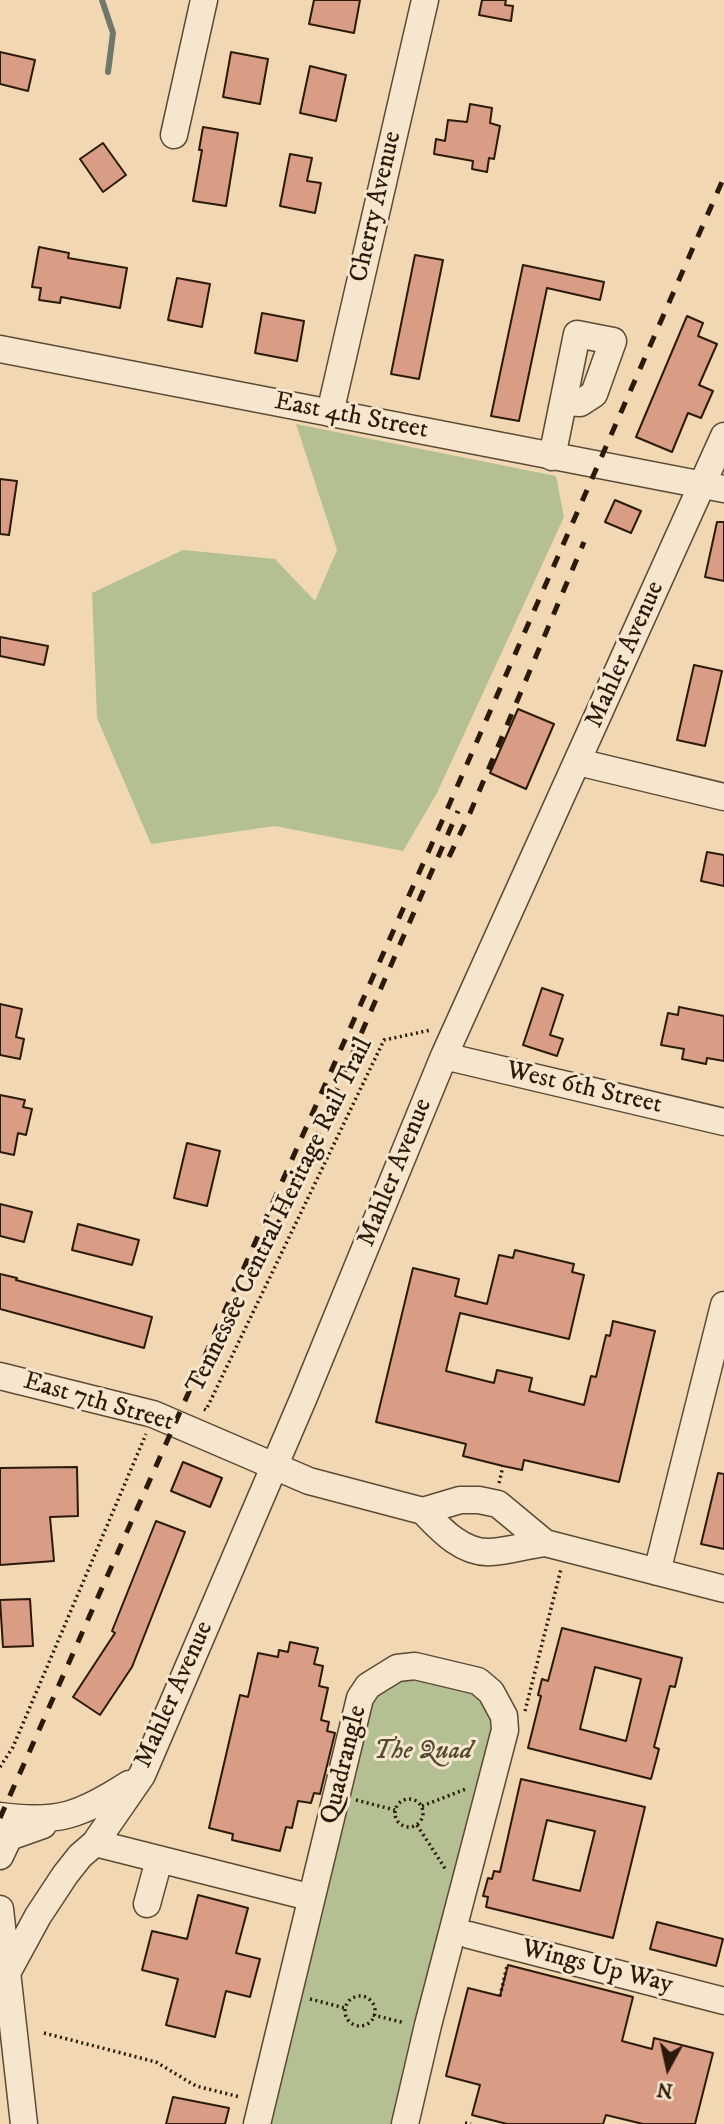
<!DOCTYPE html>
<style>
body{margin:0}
#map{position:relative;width:724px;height:2124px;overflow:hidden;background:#f1d8b3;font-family:"IM FELL DW Pica",serif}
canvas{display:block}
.north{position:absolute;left:633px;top:2033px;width:70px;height:70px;-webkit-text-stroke:5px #f6e6ce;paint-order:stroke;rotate:188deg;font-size:19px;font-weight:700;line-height:28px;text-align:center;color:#2b1a0a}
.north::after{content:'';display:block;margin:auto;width:24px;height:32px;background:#2b1a0a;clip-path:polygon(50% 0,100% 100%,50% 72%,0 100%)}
</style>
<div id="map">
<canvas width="724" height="2124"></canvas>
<div class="north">N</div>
</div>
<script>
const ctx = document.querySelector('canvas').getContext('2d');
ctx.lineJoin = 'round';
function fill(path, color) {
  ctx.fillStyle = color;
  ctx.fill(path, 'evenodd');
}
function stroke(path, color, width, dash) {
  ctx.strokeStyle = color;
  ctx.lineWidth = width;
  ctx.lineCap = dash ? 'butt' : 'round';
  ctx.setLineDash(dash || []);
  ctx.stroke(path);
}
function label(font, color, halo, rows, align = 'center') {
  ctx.font = font + ' "IM FELL DW Pica",serif';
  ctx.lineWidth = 6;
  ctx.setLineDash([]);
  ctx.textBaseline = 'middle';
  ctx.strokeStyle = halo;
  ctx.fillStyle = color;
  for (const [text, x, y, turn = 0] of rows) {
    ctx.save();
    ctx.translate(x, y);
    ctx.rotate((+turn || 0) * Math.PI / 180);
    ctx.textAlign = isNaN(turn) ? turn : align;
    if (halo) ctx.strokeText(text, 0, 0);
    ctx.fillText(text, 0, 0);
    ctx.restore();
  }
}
fill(new Path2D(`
 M296,424l260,52 8,41 -127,276 -34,58 -128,-25 -124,18 -54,-126 -5,-125 91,-43 92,9 40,42 22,-51z
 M397,1668l81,13 26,35 -96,408h-151l103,-426z`), '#b4c091');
stroke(new Path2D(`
 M102,0l11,33 -5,39`), '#6e796c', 6);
const building = new Path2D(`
 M314,0h46l-6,33 -45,-9z
 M482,0h24l-1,5 8,1 -2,15 -32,-6z
 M0,52l35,8 -7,31 -28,-7z
 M231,52l37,7 -8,45 -37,-7z
 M310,66l36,9 -10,46 -36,-8z
 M470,104l22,4 -2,15 10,3 -6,33 -5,-1 -2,14 -15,-3 1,-8 -39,-7 2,-15 9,2 3,-21 19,2z
 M203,127l35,6 -12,73 -33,-5 9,-51h-3z
 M103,143l23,32 -23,17 -23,-33z
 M290,154l22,4 -5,23 14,2 -6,30 -35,-7z
 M39,247l30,6 -1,5 59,10 -7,40 -59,-11 -1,6 -21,-3 2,-12 -9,-1z
 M415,255l28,5 -24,119 -28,-5z
 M523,265l81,17 -4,18 -53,-12 -28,133 -28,-5z
 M177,278l33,6 -8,43 -34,-7z
 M262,313l42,8 -7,40 -42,-8z
 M687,316l16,7 -5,13 19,8 -18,41 14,6 -12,27 -13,-5 -16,39 -36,-15z
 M0,479l17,2 -8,54 -9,-1z
 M615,500l26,11 -10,22 -26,-11z
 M717,522h7v59l-19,-4z
 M0,637l48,9 -4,19 -44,-9z
 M694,665l28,6 -17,75 -28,-6z
 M518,709l36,15 -28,65 -36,-16z
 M707,852l17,3v31l-23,-5z
 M542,988l21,7 -13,40 13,4 -6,17 -34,-11z
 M0,1004l22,5 -6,28 8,2 -4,20 -20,-4z
 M679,1007l45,9v45l-17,-3 -1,6 -24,-5 2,-10 -23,-4 7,-32 10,2z
 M0,1095l25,5 -2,7 9,2 -6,26 -8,-2 -4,22 -14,-3z
 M187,1143l33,8 -13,55 -33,-8z
 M0,1204l32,8 -8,30 -24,-6z
 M78,1224l61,16 -7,25 -60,-15z
 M515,1250l59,14 -2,8 12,3 -15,64 -109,-26 -14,58 48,12 3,-13 35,8 -3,13 55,14 7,-29 5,1 10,-42 4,1 3,-15 42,10 -36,151 -95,-22 -2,10 -19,-4 -40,-10 3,-12 -90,-22 37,-154 46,11 -4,17 32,8 12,-49 14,3z
 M0,1274l17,4 -1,2 136,37 -8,31 -144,-39z
 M183,1462l39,16 -12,29 -39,-16z
 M77,1467l1,49 -28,1 4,44 -54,4v-97z
 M718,1473l6,1v75l-23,-5z
 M156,1521l29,11 -53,135 -32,48 -27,-18 42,-64 -3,-2z
 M30,1599l3,47 -30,1 -3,-47z
 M562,1628l120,30 -7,29 -5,-1 -16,61 5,2 -8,30 -123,-31 13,-52 -3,-1 4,-16 6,2zM595,1667l46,12 -15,62 -46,-12z
 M290,1642l28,6 -4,16 9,2 -4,20 9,2 -7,32 8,2 -2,9 8,2 -15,61 -6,-1 -3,10 -13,-2 -6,27 -6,-1 -6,24 -48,-11 1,-6 -24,-6 31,-133 8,2 10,-44 20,4 1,-7 9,2z
 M521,1779l124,28 -32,131 -127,-31 2,-10 -5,-1 5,-18 4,1 2,-8 6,1zM547,1820l48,11 -15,60 -47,-11z
 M198,1895l50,13 -12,45 24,6 -10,38 -24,-6 -11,46 -49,-12 12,-46 -36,-9 10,-39 35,8z
 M657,1922l66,17 -7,27 -66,-17z
 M508,1965l125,32 -11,44 30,8 2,-11 59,15 -18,71h-52l-37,-9 -3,9h-96l-35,-9 8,-30 -34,-9 22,-88 32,8z
 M173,2097l56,11 -4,16h-59z`);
fill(building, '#d89d84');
stroke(building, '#2b1a0a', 2);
const minor = new Path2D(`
 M174,135l30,-135
 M0,349l724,140
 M330,413l95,-413
 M552,457l25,-123 36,7 -19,53 -14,9 -16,-1
 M578,762l146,35
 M444,1056l280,66
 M0,1376l153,38 156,67 114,30
 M545,1543c-18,2 -36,8 -54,9 -28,2 -50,-22 -68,-41l37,-11h19l19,4 47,39 179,46
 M657,1572l67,-267
 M0,1816c58,8 81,-1 129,-32
 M95,1843l210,53
 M0,1856l9,-19 34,-12
 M147,1904l12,-44
 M0,1909l24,215
 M469,1935l255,66
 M7,1973l31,-57 27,-41 15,-19 15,-13 47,-68 162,-378 140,-341 280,-620
 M257,2124l103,-426 8,-12 29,-18 18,-2 63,15 13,11 13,24 1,14 -77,295 -23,99`);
stroke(minor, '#5c4a34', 29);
stroke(new Path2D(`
 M204,1409l2,1 178,-370 47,-10
 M499,1483l4,-17
 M525,1711l36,-142
 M0,1767l13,-20 133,-313
 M395 1813a14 14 0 1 1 28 0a14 14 0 1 1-28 0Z
 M356,1800l39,10
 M422,1806l44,-17
 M417,1825l29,45
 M500,1996l7,-30
 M345 2011a15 15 0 1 1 30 0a15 15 0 1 1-30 0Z
 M310,1999l35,9
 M373,2015l32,8
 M44,2033l112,29 40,24 44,11
 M465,2123l6,1`), '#2b1a0a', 3.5, [2, 3.5]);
stroke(minor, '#f6e6ce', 26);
stroke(new Path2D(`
 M449,857l21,-44 114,-271
 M261,1251l20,-33 177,-407
 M0,1818l446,-1006 278,-635`), '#2b1a0a', 5, [12, 12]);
label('26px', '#2b1a0a', '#f6e6ce', [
 ["Cherry Avenue",377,207,-77],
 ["East 4th Street",351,417,11],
 ["Mahler Avenue",626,655,-66],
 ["West 6th Street",584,1089,13],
 ["Mahler Avenue",396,1173,-68],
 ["Tennessee Central Heritage Rail Trail",281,1216,-64],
 ["East 7th Street",98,1403,16],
 ["Mahler Avenue",175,1695,-66],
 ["Quadrangle",345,1765,-76],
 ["Wings Up Way",597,1968,14]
]);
label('italic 26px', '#544c32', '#f6e6ce', [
 ["The Quad",423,1753]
]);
</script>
